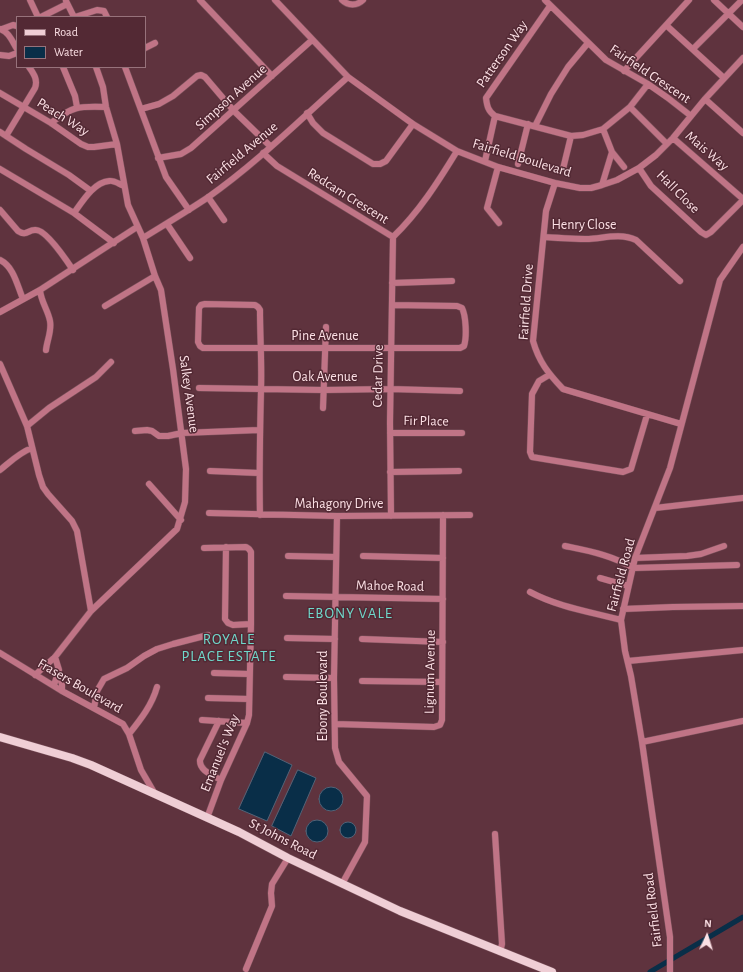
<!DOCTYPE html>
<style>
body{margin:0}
#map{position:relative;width:743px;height:972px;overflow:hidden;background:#5f333e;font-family:"Alegreya Sans",sans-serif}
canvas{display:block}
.legend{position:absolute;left:16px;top:16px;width:130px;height:52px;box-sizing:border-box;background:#532934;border:1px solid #97727b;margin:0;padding:5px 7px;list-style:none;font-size:12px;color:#fce0e5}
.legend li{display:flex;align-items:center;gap:8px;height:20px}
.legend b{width:20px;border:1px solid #97727b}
.north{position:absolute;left:687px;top:916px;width:40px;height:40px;-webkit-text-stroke:3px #532934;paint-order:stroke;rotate:4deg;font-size:11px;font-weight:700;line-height:16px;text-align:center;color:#fce0e5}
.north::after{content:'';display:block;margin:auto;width:14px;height:18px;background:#fce0e5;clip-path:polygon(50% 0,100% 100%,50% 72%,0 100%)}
</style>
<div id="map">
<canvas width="743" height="972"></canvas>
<ul class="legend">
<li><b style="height:5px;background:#efced5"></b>Road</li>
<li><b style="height:11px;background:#092e48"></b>Water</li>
</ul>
<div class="north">N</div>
</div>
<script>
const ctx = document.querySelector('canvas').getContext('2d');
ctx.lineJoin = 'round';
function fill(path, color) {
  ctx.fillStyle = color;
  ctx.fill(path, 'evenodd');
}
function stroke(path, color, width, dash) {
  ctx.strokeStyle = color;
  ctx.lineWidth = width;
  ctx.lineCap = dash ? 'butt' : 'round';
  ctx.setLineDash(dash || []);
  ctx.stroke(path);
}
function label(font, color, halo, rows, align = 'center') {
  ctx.font = font + ' "Alegreya Sans",sans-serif';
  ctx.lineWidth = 3;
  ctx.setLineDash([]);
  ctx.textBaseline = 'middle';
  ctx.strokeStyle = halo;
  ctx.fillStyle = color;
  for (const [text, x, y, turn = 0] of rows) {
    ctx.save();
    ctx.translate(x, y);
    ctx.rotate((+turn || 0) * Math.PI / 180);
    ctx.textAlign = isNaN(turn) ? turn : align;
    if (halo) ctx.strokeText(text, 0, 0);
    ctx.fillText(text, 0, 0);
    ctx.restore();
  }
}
const water = new Path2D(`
 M265,752l27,13 -25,56 -28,-12z
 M298,770l18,8 -25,58 -19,-10z
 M319 799a12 12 0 1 1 24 0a12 12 0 1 1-24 0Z
 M306 831a11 11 0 1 1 22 0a11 11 0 1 1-22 0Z
 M340 830a8 8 0 1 1 16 0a8 8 0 1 1-16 0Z`);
fill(water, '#092e48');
stroke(water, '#526377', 1);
stroke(new Path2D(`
 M650,972l93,-55`), '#092e48', 5);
const minor = new Path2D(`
 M30,0l8,17
 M200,0l72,76
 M275,0l73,77 65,47 44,27 41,16 57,16 25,5h11l11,-3 15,-5 22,-12 17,-13 17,-17 32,-39 38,-41
 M342,0c6,6 15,6 21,0
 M545,0l61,60 42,24 20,14 23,18
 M714,0l29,27
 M66,1l8,16
 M550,6l-64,92c1,8 2,13 9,18l76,20 12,-1 20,-6 27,-22 18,-23
 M41,17l26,-13
 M75,17l22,-7 7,1 3,6
 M666,25l58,53
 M0,29c9,3 12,12 17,20
 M2,29l11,-4 4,1
 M145,48l10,-5
 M693,49l49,-49
 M0,55l9,1 8,-3
 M63,67l12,29 2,11
 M125,67l41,110 23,33
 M624,71l65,-71
 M0,93l51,30 30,21 7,3h6l23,-3
 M705,99l38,34
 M630,107l37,37
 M141,109l18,-5 14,-8 24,-20 4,-1 4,2 29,34 36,35
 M307,113l6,10 10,10 50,31h7l6,-3 27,-37
 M51,123c22,-17 27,-17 55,-16
 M535,126l16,-32 17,-27 20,-24
 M603,129l9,23 12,15
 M0,132l26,17 43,26 22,16
 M6,136l29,-48c3,-8 -1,-14 -6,-21
 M673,138l70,61
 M263,153l14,13 116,71
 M158,158l23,-4 10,-6 121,-108
 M485,161l10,-45
 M518,164l10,-40
 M498,167l-11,41 12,15
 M639,168l12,18 50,46 5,3 5,-3 32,-32
 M0,169l74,44 40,30
 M563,169l8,-33
 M555,183l-9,28 -13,130c6,21 15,32 30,48l118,35
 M602,185l10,-33
 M208,197l16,23
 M0,210l18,21c9,6 10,-2 18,-1 10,0 31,31 37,40
 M74,213c8,-11 20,-31 35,-32 5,-1 10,3 15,5
 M167,224l23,34
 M393,237c26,-25 45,-55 64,-86
 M544,237c15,1 30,2 45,2 16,-1 31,-6 47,1l44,41
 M143,238c21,-13 43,-26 64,-40 50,-35 96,-81 141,-121
 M0,260c14,7 17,25 23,39
 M392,283l60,-2
 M40,290c1,12 8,20 10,31 2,10 -3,19 -4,29
 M105,306l50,-30
 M0,312l40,-22 97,-63
 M0,364l27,62 12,49 4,12 5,7 24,27 5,10 14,80
 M549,375l-10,6 -7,13 -2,58 2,5 91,15 8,-3 16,-54
 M199,388l125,2 66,-1 70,2
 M323,408l3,-81
 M27,426l22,-18 47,-31 15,-15
 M135,431l12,-1 5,1 7,5h9l14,-3 77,-3
 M390,433h72
 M0,470c10,-8 20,-18 32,-22
 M210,471l49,2
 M390,472l69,-1
 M149,484l32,36
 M655,508l88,-10
 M209,513l128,3 133,-1
 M260,515c-1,-42 0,-83 1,-125 1,-27 -1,-53 -1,-80l-2,-3 -3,-2 -50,-1 -4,1 -2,3 -1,34 2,4 3,2h257l4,-2c3,-9 2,-30 -2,-38l-5,-2 -65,-1
 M337,516l-3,162 1,70 4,14 28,34 -2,46 -23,42
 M391,516l-1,-94 3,-185
 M565,546c24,5 47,9 68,22l104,-3
 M226,547l-1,72 3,4 5,2 18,-1
 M204,548l42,-1 3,2 2,3v72l-2,91 -2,8 -26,57 -14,38
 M288,556l48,1
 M363,556l80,2
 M635,558l52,-2 14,-2 23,-8
 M600,578l28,8
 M530,592c28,15 61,20 91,28
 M286,596l157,3
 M623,609l50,-2 70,-1
 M287,638l48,1
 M362,639l81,3
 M0,653l62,38 61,33 6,10 12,36 14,24
 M628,661l115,-11
 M214,673l35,1
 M58,674l4,10v7
 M35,675l20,-18 36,-46 86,-82 8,-27 1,-33 -13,-100 -12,-79 -6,-14 -12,-38 -15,-33 -11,-61 -11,-37 -3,-20 -7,-20
 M286,677l48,1
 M362,681l80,1
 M54,685l5,-15 -4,-13
 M208,698l41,1
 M94,708l3,-17 7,-12 23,-11 17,-12 13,-7 16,-5 35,-9
 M202,720l45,3
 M219,721l-19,39c-1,11 13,15 21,20
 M335,724l99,3 6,-2 2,-5 1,-205
 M129,734c12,-15 23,-29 28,-47
 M642,742l101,-21
 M495,834l7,110 -2,8
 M246,969l26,-63 -1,-13 1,-9 16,-26
 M670,972v-35l-28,-195 -11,-66 -6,-25 -4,-31 14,-62 35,-90 50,-188 23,-33`);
const major = new Path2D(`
 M0,737l72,21 19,7 148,67 49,26 112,53 152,61`);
stroke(minor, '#7b525c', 7);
stroke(major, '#7b525c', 9);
stroke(minor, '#c07486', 6);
stroke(major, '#efced5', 8);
label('14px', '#fce0e5', '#532934', [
 ["Patterson Way",502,54,-55],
 ["Fairfield Crescent",650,74,34],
 ["Simpson Avenue",231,97,-42],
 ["Peach Way",63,117,32],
 ["Mais Way",707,151,41],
 ["Fairfield Avenue",242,153,-40],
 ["Fairfield Boulevard",522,158,17],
 ["Hall Close",678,192,45],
 ["Redcam Crescent",348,196,32],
 ["Henry Close",584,225],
 ["Fairfield Drive",526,302,-86],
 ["Pine Avenue",325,336],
 ["Cedar Drive",378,376,-89],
 ["Oak Avenue",325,377],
 ["Salkey Avenue",189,394,82],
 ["Fir Place",426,421,1],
 ["Mahagony Drive",339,504],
 ["Fairfield Road",621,575,-75],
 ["Mahoe Road",390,586,1],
 ["Lignum Avenue",430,672,-89],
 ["Frasers Boulevard",80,686,30],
 ["Ebony Boulevard",323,696,-90],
 ["Emanuel's Way",220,753,-68],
 ["St Johns Road",283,839,27],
 ["Fairfield Road",653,910,-97]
]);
ctx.letterSpacing = '1px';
label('15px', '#6fd8cb', '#532934', [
 ["EBONY VALE",350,613],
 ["ROYALE",229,639],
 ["PLACE ESTATE",229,656]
]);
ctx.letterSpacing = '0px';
</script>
